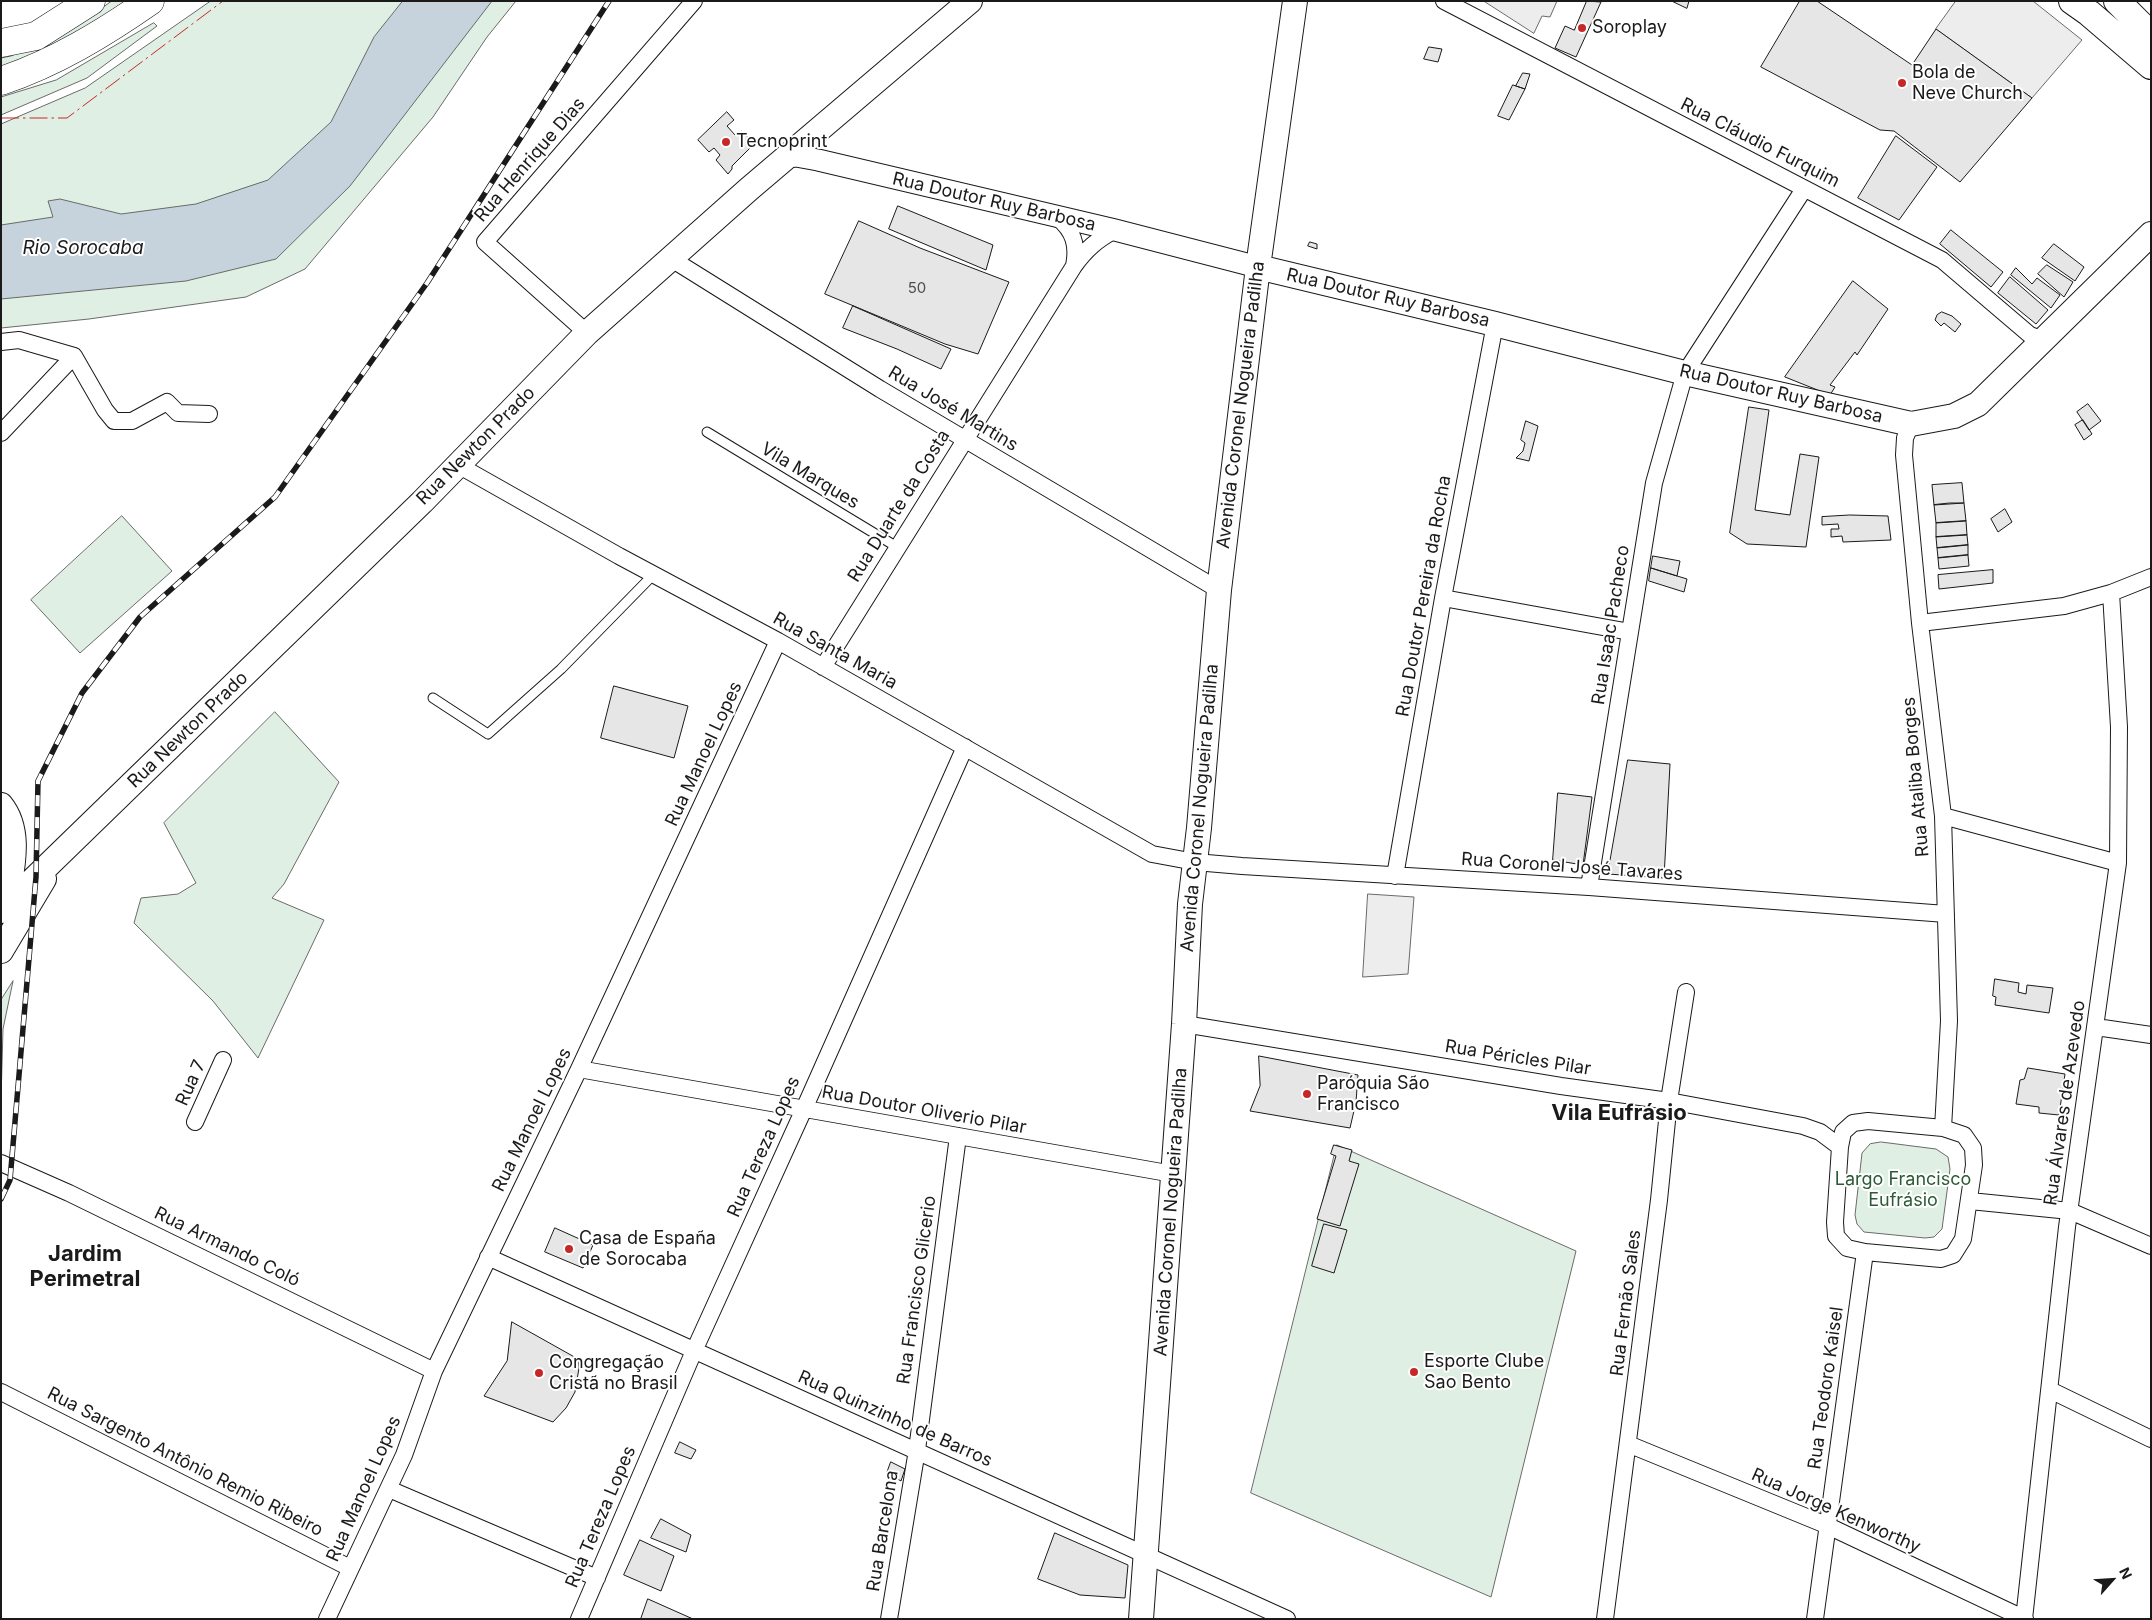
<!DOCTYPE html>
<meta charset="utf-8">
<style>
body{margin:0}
#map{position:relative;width:2152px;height:1620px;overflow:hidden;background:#fff;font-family:Inter,sans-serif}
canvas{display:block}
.frame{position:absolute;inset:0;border:2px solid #1a1a1a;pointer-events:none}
.north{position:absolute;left:2087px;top:1555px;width:50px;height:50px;-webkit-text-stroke:4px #fff;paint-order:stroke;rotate:64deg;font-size:14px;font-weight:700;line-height:20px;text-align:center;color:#1a1a1a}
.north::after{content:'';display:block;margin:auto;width:18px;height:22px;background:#1a1a1a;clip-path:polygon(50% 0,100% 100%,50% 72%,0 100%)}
</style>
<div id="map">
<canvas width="2152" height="1620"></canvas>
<div class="frame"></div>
<div class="north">N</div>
</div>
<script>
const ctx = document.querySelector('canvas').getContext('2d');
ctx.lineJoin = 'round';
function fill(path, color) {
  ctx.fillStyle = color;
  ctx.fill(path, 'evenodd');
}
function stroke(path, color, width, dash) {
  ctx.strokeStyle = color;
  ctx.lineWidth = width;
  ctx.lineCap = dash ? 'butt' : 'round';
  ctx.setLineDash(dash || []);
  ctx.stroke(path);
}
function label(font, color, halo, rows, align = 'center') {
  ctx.font = font + ' Inter,sans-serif';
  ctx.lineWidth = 4;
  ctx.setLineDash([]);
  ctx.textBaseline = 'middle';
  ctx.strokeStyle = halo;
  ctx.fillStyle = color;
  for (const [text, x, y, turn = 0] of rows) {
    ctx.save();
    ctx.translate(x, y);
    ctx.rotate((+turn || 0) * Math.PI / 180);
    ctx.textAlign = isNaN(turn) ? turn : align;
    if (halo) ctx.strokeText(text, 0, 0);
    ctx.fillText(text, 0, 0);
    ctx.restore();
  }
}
const green = new Path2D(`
 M112,1h25l-136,71v-14l10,-2 66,-30z
 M211,1h305l-29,36 -54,80 -128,152 -59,28 -157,22 -88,9v-204l84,-36z
 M154,23l3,3 -70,52 -86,37v-18l55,-17z
 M122,516l50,55 -92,82 -49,-53z
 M275,712l64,70 -55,102 -12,14 52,22 -66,138 -45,-57 -79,-78 7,-25 37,-4 18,-11 -32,-60z
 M13,981l-10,48 -2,71v-100z
 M1881,1142l55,7 12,8 2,12 -8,60 -8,8 -9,1 -61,-6 -7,-8 -2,-9 7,-62 8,-9z
 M1337,1145l239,106 -85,346 -240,-104z`);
fill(green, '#e0efe3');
stroke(green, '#6a6a6a', 1);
const parking = new Path2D(`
 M1484,1h73l-7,16 -8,-1 -8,17z
 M1956,1h77l49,39 -50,58 -96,-69z
 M1368,894l46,3 -6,77 -45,3z`);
fill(parking, '#ededed');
stroke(parking, '#6a6a6a', 1);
const water = new Path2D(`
 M403,1h89l-142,185 -74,73 -90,22 -185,18v-74l52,-8 -5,-16 12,-2 61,15 75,-10 72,-24 63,-58 43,-85z`);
fill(water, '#c6d2dc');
stroke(water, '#6a6a6a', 1);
const building = new Path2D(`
 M1587,1l14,1 -25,55 -21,-9 10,-22 9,4z
 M1672,1h17l-2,7z
 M1800,1h17l95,64 24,-36 96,69 -72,84 -66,-51 -14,-1 -119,-63z
 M1429,47l13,2 -4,13 -14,-3z
 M1523,73l7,1 -5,15 -9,-3z
 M1513,85l12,4 -16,31 -11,-4z
 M727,112l7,8 -7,6 8,9 7,-4 12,13 -22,22v3l-4,5 -12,-14 4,-5 -6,-7 -5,4 -11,-12z
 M1896,136l41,31 -38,53 -41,-22z
 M898,206l95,39 -7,25 -97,-41z
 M859,221l61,27 89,34 -31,72 -33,-10 -120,-50z
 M1951,230l52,42 -12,15 -51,-43z
 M1310,242l7,2v5l-9,-3z
 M2054,244l30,23 -9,14 -33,-23z
 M2047,265l26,17 -9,15 -26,-23z
 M2016,268l16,16 5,-6 23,17 -9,13 -40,-33z
 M2010,277l38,33 -12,14 -38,-31z
 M1853,281l35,28 -31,46 -2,-3 -25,33 5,2 -5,8 -45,-18z
 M853,306l98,43 -10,20 -44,-20 -54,-21z
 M1942,312l10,4 9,8 -6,8 -11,-9 -3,3 -6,-6 2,-5z
 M2088,404l13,17 -12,9 -12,-18z
 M1749,407l20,3 -14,100 35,5 10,-61 19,3 -13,90 -59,-3 -17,-11z
 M2083,420l9,14 -8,6 -9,-15z
 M1526,421l12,5 -9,35 -13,-3 7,-7 2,-8 -4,-3z
 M1962,483l2,20 -30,2 -2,-20z
 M1950,503h14l2,18 -30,2 -2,-18z
 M2005,509l7,13 -14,10 -7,-13z
 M1850,515l38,1 3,24 -48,2 -1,-6 -11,1v-8h8l-1,-5 -16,1v-8z
 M1966,521l1,14 -31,2v-14z
 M1967,535l1,10 -31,3 -1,-11z
 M1968,545v10l-30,3 -1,-10z
 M1968,555l1,11 -30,3 -1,-11z
 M1653,556l27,5 -3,15 -26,-8z
 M1651,568l36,11 -3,13 -35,-11z
 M1993,570v13l-54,6 -1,-14z
 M614,686l74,20 -14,52 -73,-20z
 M1628,760l42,4 -6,114 -56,-4z
 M1558,793l34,4 -9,68 -30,-5z
 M1995,979l24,4 -1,9 8,2 1,-9 26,3 -4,25 -54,-8 1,-8 -3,-1z
 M1259,1056l99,19 -2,27 -6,26 -100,-17 10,-25z
 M2028,1068l37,6 -6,41 -20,-2v-6l-23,-3 4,-24 4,-1z
 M1334,1145l18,5 -3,11 10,3 -19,62 -23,-7 19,-63 -5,-2z
 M1324,1224l23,6 -13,43 -22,-7z
 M555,1228l38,17 -10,23 -38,-16z
 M512,1322l66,37 1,9 -4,24 -9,16 -13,14 -69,-26 23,-35z
 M680,1442l16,8 -5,9 -16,-6z
 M891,1462l14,7 -4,12 -14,-8z
 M661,1519l30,16 -5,17 -35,-14z
 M1055,1533l73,32 -3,33 -45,-3 -42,-16z
 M640,1540l34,16 -13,35 -37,-16z
 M648,1599l45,20h-52z`);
fill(building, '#e6e6e6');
stroke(building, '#1a1a1a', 1);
const service = new Path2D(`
 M707,432l190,115
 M433,698l55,36 73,-65 92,-94`);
const minor = new Path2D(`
 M1444,1l498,259 88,75 13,5
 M1058,218c16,13 20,28 16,48
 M670,258l210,131 339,201
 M587,333l-102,-91 209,-241
 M1,342l18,-2 55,16
 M74,356l31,54 9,11h18l35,-19 11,11 31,1
 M1911,424l-6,14 -1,17 16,168 23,193 6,205 -6,107
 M1,433l73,-77
 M458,465l161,91 159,85 374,213 43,8 47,4 347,21 357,27
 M1443,598l187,34
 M1920,623l144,-17 47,-13 40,-16
 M823,667l251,-401c12,-17 23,-26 41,-36
 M1943,816l175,47
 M1395,876l48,-278 52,-274
 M1589,887l65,-404 31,-110 119,-184
 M1184,1024l377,62 108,15 134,25 17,6 20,15
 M2096,1027l55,8
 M579,1069l594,105
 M1868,1121l75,7 21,7 9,13 1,17 -11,74 -10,16 -12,4 -76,-7 -18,-4 -11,-12 -1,-14 5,-75 3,-15 10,-9z
 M195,1122l28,-62
 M1,1163l68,30 365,178
 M1970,1201l100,10 81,35
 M488,1257l799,362
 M2050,1390l101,49
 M1,1392l349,176
 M1628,1444l198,81 199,94
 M389,1489l208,89
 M327,1619l77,-164 30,-84 145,-302 199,-428
 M579,1619l115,-268 110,-242 161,-362
 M889,1619l28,-169 41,-314
 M1605,1619l54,-419 10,-99 17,-109
 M1815,1619l50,-367
 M2024,1619l43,-392 51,-364 1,-136 -8,-134`);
const tertiary = new Path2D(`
 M787,157l9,-1 22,4 297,70 143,37`);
const secondary = new Path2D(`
 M1258,267l237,57 190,49 226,51 43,-8 24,-12 173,-170
 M1,805c22,27 10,67 6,99
 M1,911l421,-409 165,-169 162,-144 221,-188
 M1,951l43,-72
 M1141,1619l43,-595 6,-120 9,-76 20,-238 39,-323 37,-266`);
const primary = new Path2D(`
 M2072,1l17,12 62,53
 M2117,1l34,34`);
const trunk = new Path2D(`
 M1,43l35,-7 55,-35
 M1,81c54,-18 103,-48 149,-80`);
stroke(service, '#1a1a1a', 11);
stroke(minor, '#1a1a1a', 18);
stroke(tertiary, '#1a1a1a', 23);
stroke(secondary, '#1a1a1a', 26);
stroke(primary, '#1a1a1a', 28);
stroke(trunk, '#1a1a1a', 29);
stroke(service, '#fff', 9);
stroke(minor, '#fff', 16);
stroke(tertiary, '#fff', 21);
stroke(secondary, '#fff', 24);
stroke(primary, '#fff', 26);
stroke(trunk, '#fff', 28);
const rail = new Path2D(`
 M1,1199l9,-19 26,-303 2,-96 44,-88 58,-76 135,-120 152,-214 182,-282`);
stroke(rail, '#1a1a1a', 5.5);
stroke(rail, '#fff', 4, [11]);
stroke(new Path2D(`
 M1,118h66l156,-117`), '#c62828', 1, [18, 4, 2.5, 4]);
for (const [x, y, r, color] of [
 [1582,28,5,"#c62828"],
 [1902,83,5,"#c62828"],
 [726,142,5,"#c62828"],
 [1307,1094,5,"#c62828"],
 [569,1249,5,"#c62828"],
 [1414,1372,5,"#c62828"],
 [539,1373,5,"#c62828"]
]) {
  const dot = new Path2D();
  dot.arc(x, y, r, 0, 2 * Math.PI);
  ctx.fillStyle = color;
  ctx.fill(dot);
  stroke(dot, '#fff', 2);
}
label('15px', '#4d4d4d', null, [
 ["50",917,288]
]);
label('18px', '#1a1a1a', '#fff', [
 ["Soroplay",1592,28],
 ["Bola de",1912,73],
 ["Neve Church",1912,94],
 ["Tecnoprint",736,142],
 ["Paróquia São",1317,1084],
 ["Francisco",1317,1105],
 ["Casa de España",579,1239],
 ["de Sorocaba",579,1260],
 ["Esporte Clube",1424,1362],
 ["Sao Bento",1424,1383],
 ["Congregação",549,1363],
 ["Cristã no Brasil",549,1384]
], 'left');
label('18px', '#1a1a1a', '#fff', [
 ["Rua Cláudio Furquim",1760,143,27],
 ["Rua Henrique Dias",530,160,-49],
 ["Rua Doutor Ruy Barbosa",994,202,13],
 ["Rua Doutor Ruy Barbosa",1388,298,13],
 ["Rua Doutor Ruy Barbosa",1781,394,13],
 ["Avenida Coronel Nogueira Padilha",1241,405,-83],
 ["Rua José Martins",953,409,31],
 ["Rua Newton Prado",476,446,-45],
 ["Vila Marques",810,476,31],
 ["Rua Duarte da Costa",899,506,-58],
 ["Rua Doutor Pereira da Rocha",1424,596,-80],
 ["Rua Isaac Pacheco",1611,625,-81],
 ["Rua Santa Maria",835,651,29],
 ["Rua Newton Prado",188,730,-44],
 ["Rua Manoel Lopes",704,754,-65],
 ["Rua Ataliba Borges",1916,777,-95],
 ["Avenida Coronel Nogueira Padilha",1200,808,-85],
 ["Rua Coronel José Tavares",1572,867,4],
 ["Rua Péricles Pilar",1518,1058,9],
 ["Rua 7",191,1083,-66],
 ["Rua Álvares de Azevedo",2065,1103,-82],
 ["Rua Doutor Oliverio Pilar",924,1110,10],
 ["Rua Manoel Lopes",532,1120,-64],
 ["Rua Tereza Lopes",764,1147,-66],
 ["Avenida Coronel Nogueira Padilha",1171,1212,-86],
 ["Rua Armando Coló",227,1247,26],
 ["Rua Francisco Glicerio",917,1290,-82],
 ["Rua Fernão Sales",1626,1303,-83],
 ["Rua Teodoro Kaisel",1826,1388,-82],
 ["Rua Quinzinho de Barros",895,1419,24],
 ["Rua Sargento Antônio Remio Ribeiro",185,1462,27],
 ["Rua Manoel Lopes",364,1489,-66],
 ["Rua Jorge Kenworthy",1836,1511,24],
 ["Rua Tereza Lopes",601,1517,-67],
 ["Rua Barcelona",883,1531,-81]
]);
label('18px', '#2b5a34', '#fff', [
 ["Largo Francisco",1903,1180],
 ["Eufrásio",1903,1201]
]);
label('italic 19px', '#1a1a1a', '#fff', [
 ["Rio Sorocaba",83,248]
]);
label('bold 22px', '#1a1a1a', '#fff', [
 ["Vila Eufrásio",1619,1113],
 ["Jardim",85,1254],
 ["Perimetral",85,1279]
]);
</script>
